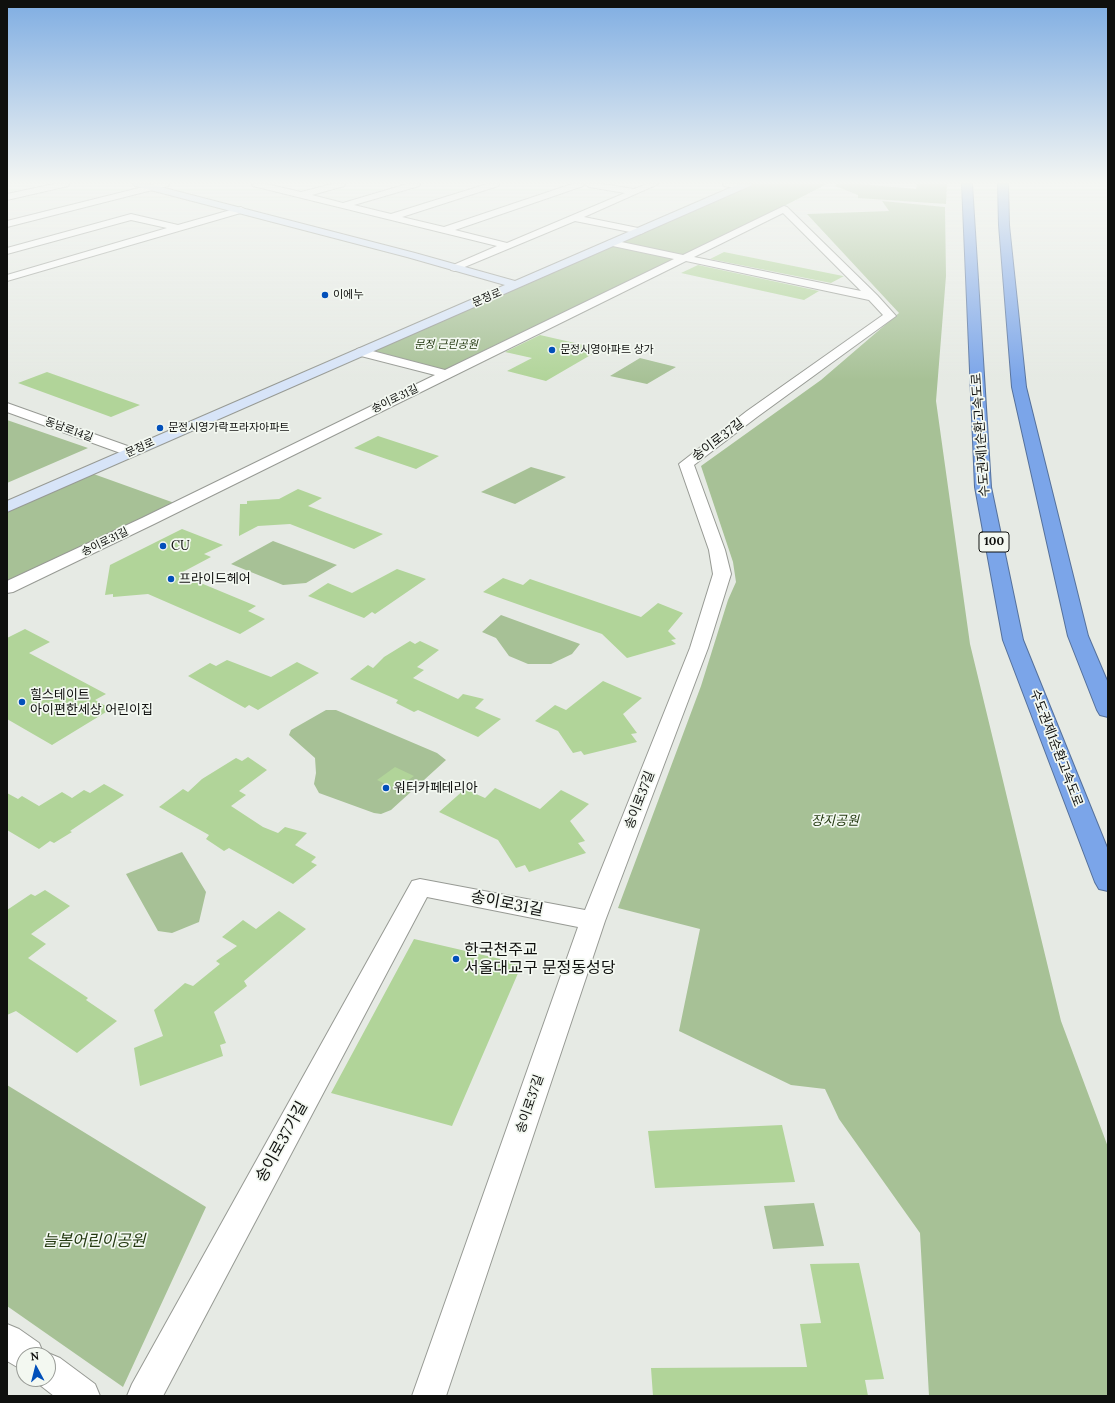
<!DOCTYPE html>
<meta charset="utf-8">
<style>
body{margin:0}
#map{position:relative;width:1115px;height:1403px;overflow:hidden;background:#e6eae4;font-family:Lora,serif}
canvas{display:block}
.frame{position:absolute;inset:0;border:8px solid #0f100e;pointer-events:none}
.north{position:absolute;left:16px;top:1347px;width:40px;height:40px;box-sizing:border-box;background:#f3f8f1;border:1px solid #989b96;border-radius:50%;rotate:353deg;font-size:11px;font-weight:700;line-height:16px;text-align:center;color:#0f100e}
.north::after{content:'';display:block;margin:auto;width:14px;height:18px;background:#0250ba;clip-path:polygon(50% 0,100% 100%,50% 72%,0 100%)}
</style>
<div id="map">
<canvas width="1115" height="1403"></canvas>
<div class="frame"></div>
<div class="north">N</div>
</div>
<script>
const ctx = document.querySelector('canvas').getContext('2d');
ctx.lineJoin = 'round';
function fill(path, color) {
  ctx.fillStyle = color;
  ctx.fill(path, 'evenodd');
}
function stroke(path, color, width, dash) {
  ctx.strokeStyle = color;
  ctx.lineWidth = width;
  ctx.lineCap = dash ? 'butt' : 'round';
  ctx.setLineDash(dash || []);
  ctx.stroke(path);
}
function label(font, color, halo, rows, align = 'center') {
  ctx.font = font + ' Lora,"Noto Sans KR",serif';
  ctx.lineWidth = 3.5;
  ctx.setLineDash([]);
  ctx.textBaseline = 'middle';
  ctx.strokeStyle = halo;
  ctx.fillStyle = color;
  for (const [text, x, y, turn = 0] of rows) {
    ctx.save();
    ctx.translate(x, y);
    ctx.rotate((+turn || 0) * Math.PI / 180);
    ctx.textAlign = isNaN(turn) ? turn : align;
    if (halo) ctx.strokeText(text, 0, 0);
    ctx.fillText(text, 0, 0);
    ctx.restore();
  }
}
fill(new Path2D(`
 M752,184h75l-47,24 -335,164 -75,-20z
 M837,184h22l57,5 1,-5h30l-1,20 -88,-6v-3l-23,-9z
 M882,201l63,6 1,69 -10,125 34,243 91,377 47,126v249h-179l-9,-163 -81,-114 -14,-30 -34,-4 -112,-54 21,-102 -82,-21 83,-222 27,-86 8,-18 -3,-20 -32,-96 120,-86 78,-67 -92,-99 82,-3z
 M640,358l36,9 -29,17 -37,-8z
 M7,420l81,28 -81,35z
 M531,467l35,10 -51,27 -34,-12z
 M88,472l92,33 -173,83v-81z
 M273,541l64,24 -31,18 -23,2 -52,-21z
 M501,615l79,29 -8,10 -21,10h-23l-19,-8 -13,-18 -14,-6z
 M326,710h10l101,43 9,7 -55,50 -10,4 -7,-1 -55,-20 -5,-9 2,-11 -1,-15 -26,-23 2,-5z
 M182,852l24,40 -7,30 -27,11 -14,-2 -32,-57z
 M7,1085l199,122 -83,180 -116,-81z
 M814,1203l10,43 -51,3 -9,-43z`), '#a7c196');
fill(new Path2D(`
 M724,252l119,24h1l-13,7 -121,-24z
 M698,265l121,26 -15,9 -123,-27z
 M540,335l61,14 -55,32 -39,-10 25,-13 -27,-6z
 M47,372l93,33 -29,12 -93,-34z
 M378,436l61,20 -23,13 -62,-21z
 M298,489l24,9 -14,8 75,28 -29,15 -64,-25 -32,2 -19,10 1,-32h7v-3l32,-2z
 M182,529l41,16 -19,9 7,3 -32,17 77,32 -8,5 17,8 -25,15 -92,-40 -35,3v-3l-8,1 5,-30z
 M397,569l29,10 -51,35 -3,-2 -8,6 -56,-22 20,-13 24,10z
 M503,578l20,7 7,-6 111,38 17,-14 25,10 -15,18 8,8 -5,1 5,4 -49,14 -25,-24 -119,-42z
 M25,629l25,13 -21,11 77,41 -11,6 16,9 -59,36 -45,-26v-81z
 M410,641l5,3 5,-3 19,9 -22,17 7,3 -11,8 45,21 5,-5 21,5 -9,9 26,11 -23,18 -60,-27 -4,2 -18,-9 2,-3 -48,-21 18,-14 5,3 11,-11z
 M227,660l44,17 26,-15 22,11 -61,37 -9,-5 -4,3 -57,-32 22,-13 6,3z
 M603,681l39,17 -19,16 14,19 -6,1 6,8 -53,13 -3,-4 -8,2 -15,-22 -23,-10 20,-16 11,5z
 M248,757l19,13 -28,21 7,4 -15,11 32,21 15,6 7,-6 22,6 -12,12 21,12 -5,5 6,3 -24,19 -64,-36 -5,3 -18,-12 3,-4 -50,-28 24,-18 5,3 14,-13 34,-21 6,3z
 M395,767l19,9 -18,13 -19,-9z
 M104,784l20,11 -54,36 2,1 -18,11 -4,-2 -11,8 -32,-19v-37l11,6 4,-3 17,10 23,-14 10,6 12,-8 6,3z
 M495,788l45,21 21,-19 28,14 -19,17 15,20 -7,2 8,10 -57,19 -4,-7 -9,3 -18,-28 -59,-28 26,-23 20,9z
 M45,890l25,16 -39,28 15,10 -18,14 60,40 -2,2 31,21 -40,32 -61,-42 -9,4v-105l24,-16 4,2z
 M279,911l27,18 -62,52 3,5 -33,26 12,31 -6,2 3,11 -83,30 -6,-38 29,-12 -9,-26 31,-27 8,3 27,-22 -4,-3 21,-15 -15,-9 21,-17 13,9z
 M414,939l108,25 -70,162 -121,-33z
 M782,1125l13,57 -140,6 -7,-57z
 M859,1263l25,116 -19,1 3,16h-215l-2,-28 156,-1 -7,-43 21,-1 -11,-59z`), '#b1d499');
const street = new Path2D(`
 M54,184h15l-1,2 -61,14v-6z
 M155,184h14l-1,2 -161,41v-6z
 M252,184h14l35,8 31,-8h13l-1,2 -32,9 31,8 64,-19h13l-1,2 -65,19 37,9 96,-30h12l-1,2 -96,31 42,10 128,-43h12l-1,2 -128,44 52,13 118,-50 -36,-6 -4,-3h18l31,5 13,-5h11l-74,33 59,12 2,2 -2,2 -3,1 -65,-13 -120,50 -4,-1 -1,-2 1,-2 46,-20 -244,-60z
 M723,184h20l2,2 -4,3 -17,-3z
 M784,206l3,1 90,88 19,21 -139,101 -63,48 31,85 6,24 -23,74 -103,273 -159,475h-34l166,-469 -151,-30 -264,499h-36l5,-12 280,-503 8,-2 165,31 105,-262 23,-74 -4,-24 -30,-86 68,-53 136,-96 -14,-15 -183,-39 -532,263 -141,68 -6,1v-12l135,-63 293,-143 -78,-20 -2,-3 2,-3 4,-1 84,22 229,-111 -66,-14 -1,-2 1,-2 4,-1 71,15zM783,213l78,78 -167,-34z
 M241,207l5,3 -2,2 -237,69v-6l160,-47 -36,-8 -124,34v-6l124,-34 47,11z
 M7,403l129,46 2,3 -2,3 -5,1 -5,-1 -119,-43z
 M7,1324l12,5 20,14 5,12 4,-2 12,5 35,26 5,12h-46l-18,-14 -1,-3h13v-24h-24v16l-17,-10z`);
const secondary = new Path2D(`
 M133,184h16l266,69 100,28 224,-97h13l-2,2 -743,326v-11l498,-216 -98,-28 -272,-71z`);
const highway = new Path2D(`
 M962,184h10l19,303 32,153 85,210v41l-9,-2 -4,-7 -92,-242 -28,-153z
 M998,184h10l1,41 17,162 62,249 20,47v34l-8,-2 -3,-5 -29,-74 -56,-249 -13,-162z`);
stroke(street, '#979a94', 2);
stroke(secondary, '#979a94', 2);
stroke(highway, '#55719c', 2);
fill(street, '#fff');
fill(secondary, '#d7e4f8');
fill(highway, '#7ba5e9');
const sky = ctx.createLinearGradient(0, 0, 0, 380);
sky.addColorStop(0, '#7fade2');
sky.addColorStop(0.48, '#f4f6f3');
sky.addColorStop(1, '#f4f6f300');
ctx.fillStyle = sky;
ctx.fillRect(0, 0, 1115, 380);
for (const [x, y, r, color] of [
 [325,295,4,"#0250ba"],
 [552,350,4,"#0250ba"],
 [160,428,4,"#0250ba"],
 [163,546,4,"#0250ba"],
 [171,579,4,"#0250ba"],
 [22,702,4,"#0250ba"],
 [386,788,4,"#0250ba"],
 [456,959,4,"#0250ba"]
]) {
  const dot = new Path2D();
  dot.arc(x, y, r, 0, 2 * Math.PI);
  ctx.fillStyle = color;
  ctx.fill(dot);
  stroke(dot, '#f3f8f1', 1.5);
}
label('11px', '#0f100e', '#f3f8f1', [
 ["이에누",333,295],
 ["문정시영아파트 상가",560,350],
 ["문정시영가락프라자아파트",168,428]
], 'left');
label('11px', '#0f100e', '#f3f8f1', [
 ["문정로",487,298,-23],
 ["송이로31길",395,399,-26],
 ["동남로14길",69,430,20],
 ["문정로",140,448,-24],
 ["송이로31길",105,542,-26]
]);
label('italic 11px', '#233910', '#f3f8f1', [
 ["문정 근린공원",446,345]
]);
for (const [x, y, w] of [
 [994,542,30]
]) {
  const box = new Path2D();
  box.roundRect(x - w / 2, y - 10, w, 20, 3);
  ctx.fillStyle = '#f3f8f1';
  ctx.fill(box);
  stroke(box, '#0f100e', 1);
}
label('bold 12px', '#0f100e', null, [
 ["100",994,542]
]);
label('13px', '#0f100e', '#f3f8f1', [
 ["수도권제1순환고속도로",981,435,-94],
 ["송이로37길",718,440,-37],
 ["수도권제1순환고속도로",1056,748,69],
 ["송이로37길",640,800,-69],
 ["송이로37길",530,1104,-71]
]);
label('13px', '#0f100e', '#f3f8f1', [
 ["CU",171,546],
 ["프라이드헤어",179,579],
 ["힐스테이트",30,695],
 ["아이편한세상 어린이집",30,710],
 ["워터카페테리아",394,788]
], 'left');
label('italic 13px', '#233910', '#f3f8f1', [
 ["장지공원",835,821]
]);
label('16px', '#0f100e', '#f3f8f1', [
 ["송이로31길",507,904,11],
 ["송이로37가길",282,1142,-61]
]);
label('16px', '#0f100e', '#f3f8f1', [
 ["한국천주교",464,950],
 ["서울대교구 문정동성당",464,968]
], 'left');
label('italic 16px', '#233910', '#f3f8f1', [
 ["늘봄어린이공원",94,1241]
]);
</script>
